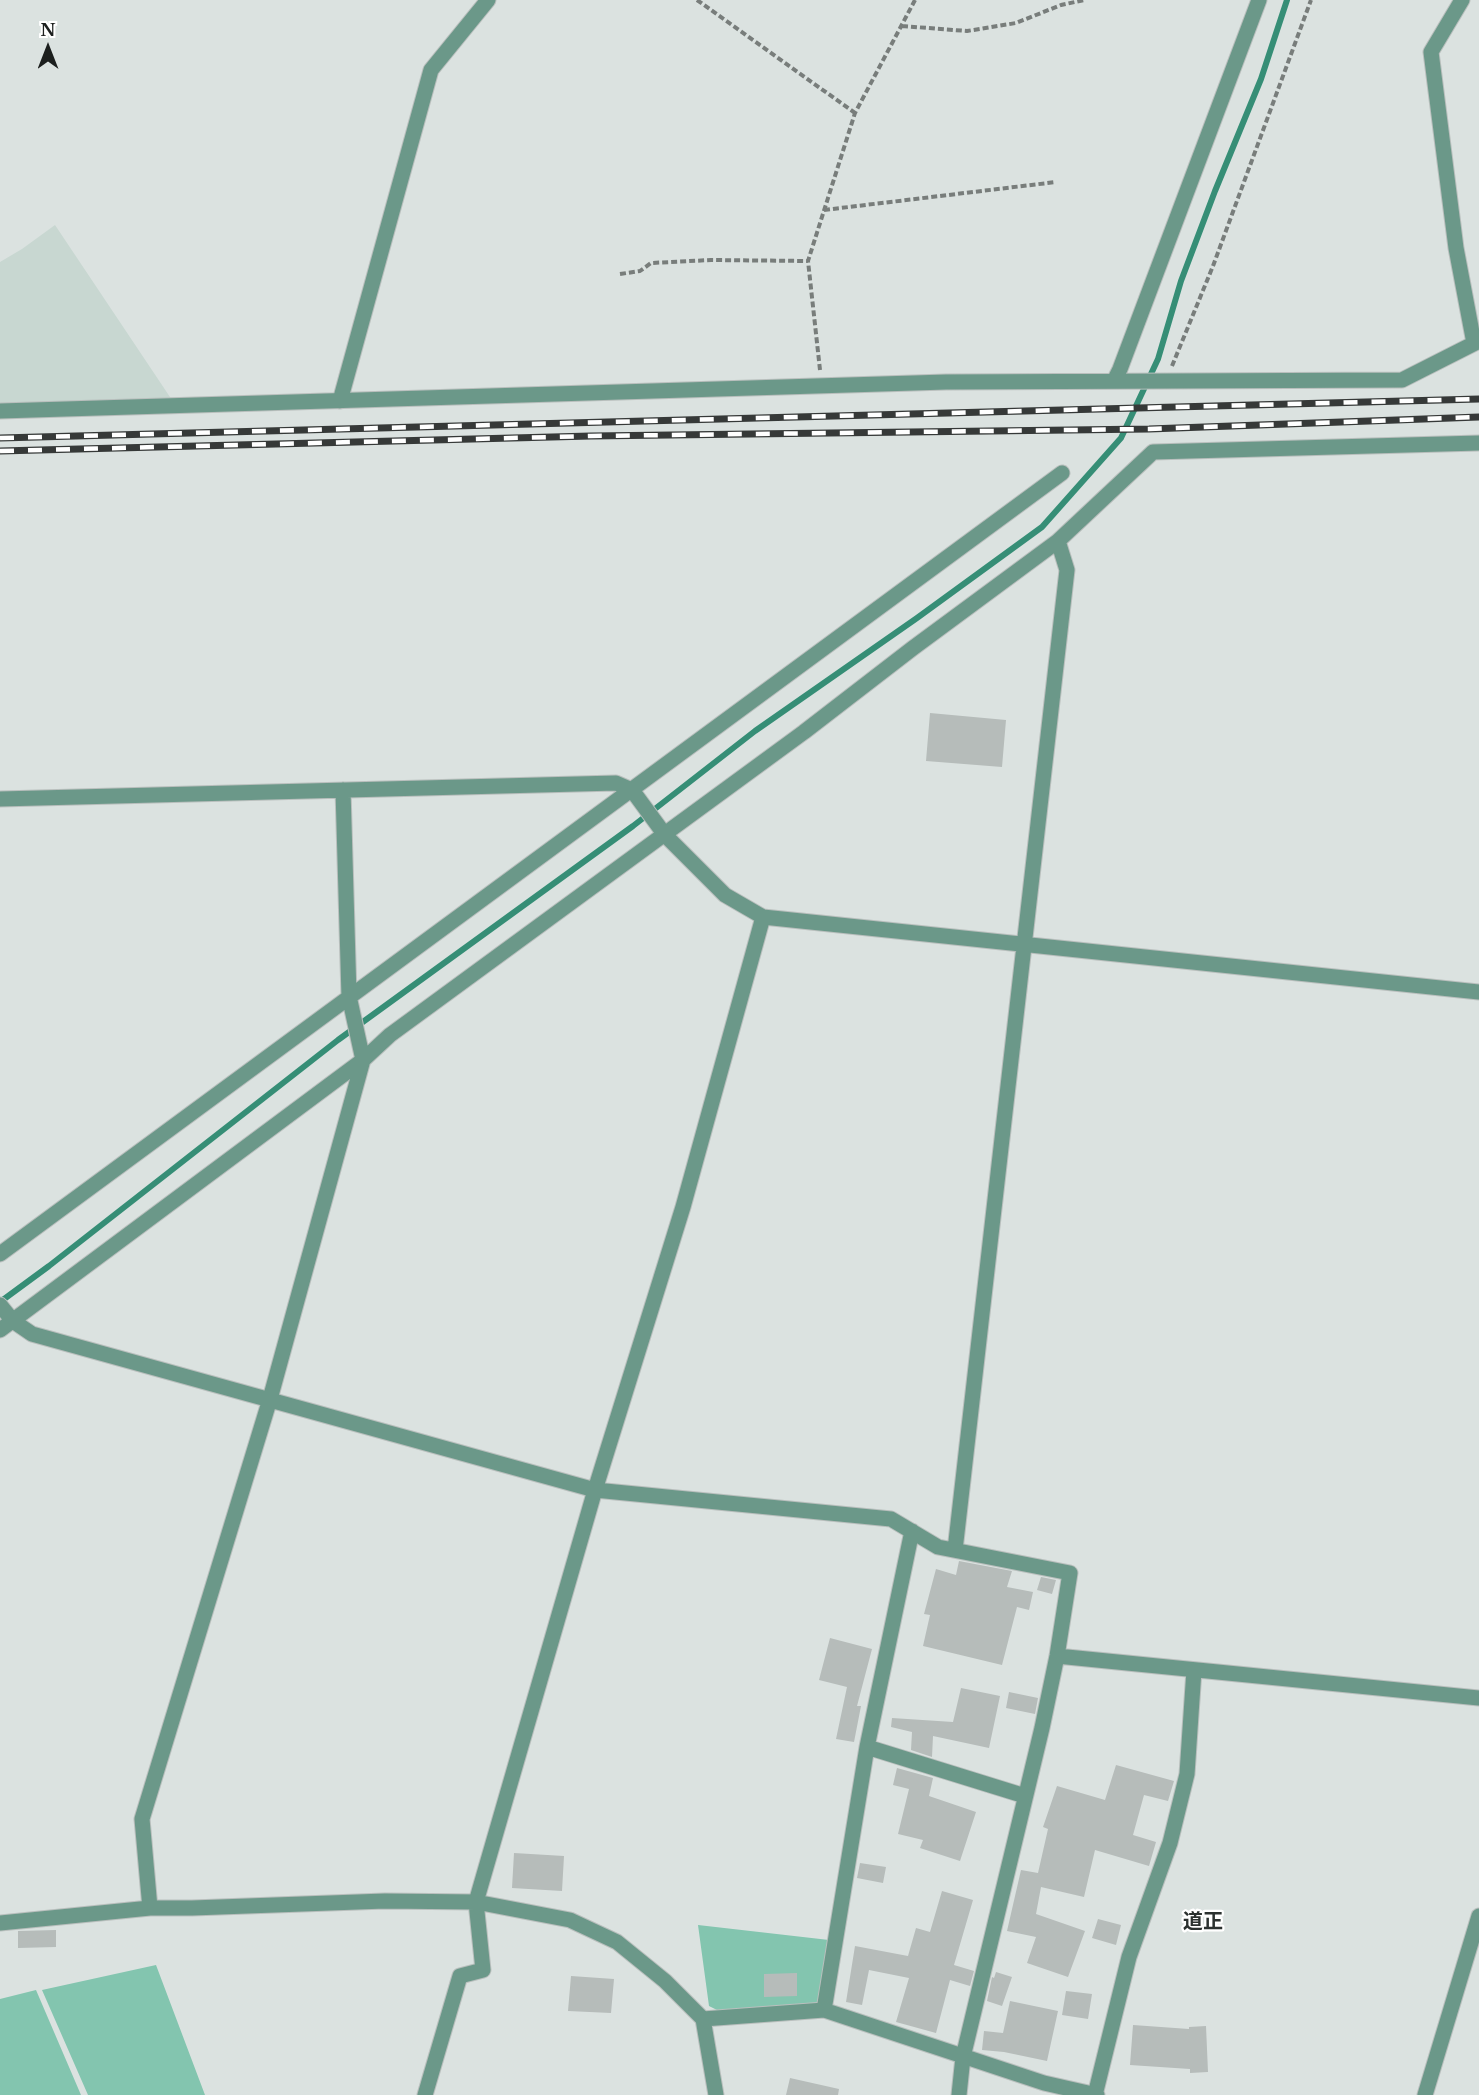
<!DOCTYPE html>
<meta charset="utf-8">
<style>
body{margin:0}
#map{position:relative;width:1479px;height:2095px;overflow:hidden;background:#dbe2e0;font-family:"Libre Baskerville",serif}
canvas{display:block}
.north{position:absolute;left:18px;top:18px;width:60px;height:60px;-webkit-text-stroke:4px #fff;paint-order:stroke;rotate:0deg;font-size:16px;font-weight:700;line-height:24px;text-align:center;color:#1c1f1e}
.north::after{content:'';display:block;margin:auto;width:21px;height:27px;background:#1c1f1e;clip-path:polygon(50% 0,100% 100%,50% 72%,0 100%)}
</style>
<div id="map">
<canvas width="1479" height="2095"></canvas>
<div class="north">N</div>
</div>
<script>
const ctx = document.querySelector('canvas').getContext('2d');
ctx.lineJoin = 'round';
function fill(path, color) {
  ctx.fillStyle = color;
  ctx.fill(path, 'evenodd');
}
function stroke(path, color, width, dash) {
  ctx.strokeStyle = color;
  ctx.lineWidth = width;
  ctx.lineCap = dash ? 'butt' : 'round';
  ctx.setLineDash(dash || []);
  ctx.stroke(path);
}
function label(font, color, halo, rows, align = 'center') {
  ctx.font = font + ' "Libre Baskerville","Noto Sans JP",serif';
  ctx.lineWidth = 4.5;
  ctx.setLineDash([]);
  ctx.textBaseline = 'middle';
  ctx.strokeStyle = halo;
  ctx.fillStyle = color;
  for (const [text, x, y, turn = 0] of rows) {
    ctx.save();
    ctx.translate(x, y);
    ctx.rotate((+turn || 0) * Math.PI / 180);
    ctx.textAlign = isNaN(turn) ? turn : align;
    if (halo) ctx.strokeText(text, 0, 0);
    ctx.fillText(text, 0, 0);
    ctx.restore();
  }
}
fill(new Path2D(`
 M55,225l117,175 -172,7v-145l22,-13z`), '#c8d7d1');
fill(new Path2D(`
 M698,1925l131,15 -11,63 -99,8 -10,-5z
 M156,1965l49,130h-117l-46,-105z
 M36,1990l45,105h-81v-96z`), '#83c5af');
stroke(new Path2D(`
 M0,1302l49,-36 289,-226 295,-214 122,-95 162,-113 125,-91 79,-89 37,-79 23,-78 34,-90 46,-112 26,-79`), '#368e76', 6);
fill(new Path2D(`
 M930,713l76,7 -4,47 -76,-6z
 M959,1561l53,10 -5,16 26,5 -4,18 -12,-3 -15,58 -79,-19 7,-31 -6,-1 12,-45 20,6z
 M1041,1577l15,3 -4,14 -15,-4z
 M830,1638l42,11 -15,57h4l-7,36 -18,-3 11,-52 -28,-7z
 M961,1688l39,8 -11,52 -56,-12 -1,21 -21,-7 1,-18 -21,-5 1,-9 61,4z
 M1009,1692l29,6 -3,16 -29,-6z
 M1116,1765l58,16 -6,20 -24,-6 -11,40 23,7 -7,24 -54,-16 -11,47 -43,-10 -5,27 49,17 -17,46 -41,-14 9,-26 -29,-6 14,-61 17,3 10,-44 -5,-2 14,-41 48,14z
 M897,1768l36,10 -4,18 47,16 -16,49 -40,-13 3,-8 -25,-6 11,-45 -16,-4z
 M514,1853l50,3 -2,35 -50,-3z
 M860,1863l26,4 -3,16 -26,-5z
 M942,1891l31,9 -19,65 20,6 -4,15 -20,-6 -14,53 -40,-11 13,-44 -40,-8 -7,35 -16,-3 9,-56 53,10 8,-28 14,4z
 M1098,1919l23,6 -5,20 -24,-7z
 M56,1930v17l-38,1v-17z
 M996,1972l16,5 -10,29 -15,-5 5,-24 2,1z
 M797,1973v23l-33,1v-23z
 M571,1976l43,3 -3,34 -43,-2z
 M1066,1991l26,3 -4,25 -26,-4z
 M1010,2001l48,10 -11,50 -43,-9 -22,-2 2,-19 19,2z
 M1133,2025l56,4v-2l17,-1 2,46 -18,1v-4l-60,-4z
 M790,2078l49,11 -1,6h-52z`), '#b6bcba');
const minor = new Path2D(`
 M1462,0l-31,52 25,196 18,95
 M1114,381l6,-12 139,-369
 M340,401l91,-331 57,-70
 M0,411l946,-29 456,-2 77,-39
 M0,799l616,-16 16,7 33,45 60,60 38,22 716,75
 M0,1254l1062,-781
 M0,1305l13,16 19,13 563,156 296,29 47,28 132,26 -13,83 -15,72 -79,329 -4,38
 M0,1330l363,-270 27,-25 414,-303 109,-84 145,-107
 M955,1550l112,-980 -9,-29 95,-89 326,-9
 M1057,1656l422,42
 M867,1747l45,-216
 M150,1908l-8,-89 128,-420 93,-339 -14,-64 -6,-206
 M0,1923l150,-15h42l193,-7 91,1 94,18 47,22 48,39 38,38 13,76
 M824,2010l43,-263 158,49
 M703,2019l121,-9 220,73 53,12
 M425,2095l35,-119 23,-6 -7,-68 119,-412 88,-283 80,-290
 M1095,2095l34,-138 41,-114 17,-69 7,-104
 M1425,2095l54,-179`);
stroke(minor, '#b9bfbd', 17);
stroke(new Path2D(`
 M697,0l158,113
 M902,26l65,5 49,-8 45,-18 23,-5
 M824,210l232,-28
 M620,274l20,-3 11,-8 60,-3 97,1
 M1172,366l41,-100 98,-266
 M820,370l-12,-109 47,-148 60,-113`), '#787d7b', 4, [6, 3]);
stroke(minor, '#6b9889', 15);
const rail = new Path2D(`
 M0,438l1479,-39
 M0,451l591,-15 558,-7 330,-12`);
stroke(rail, '#363938', 7);
stroke(rail, '#fff', 4.5, [14]);
label('bold 20px', '#2b312f', '#fff', [
 ["道正",1203,1922]
]);
</script>
